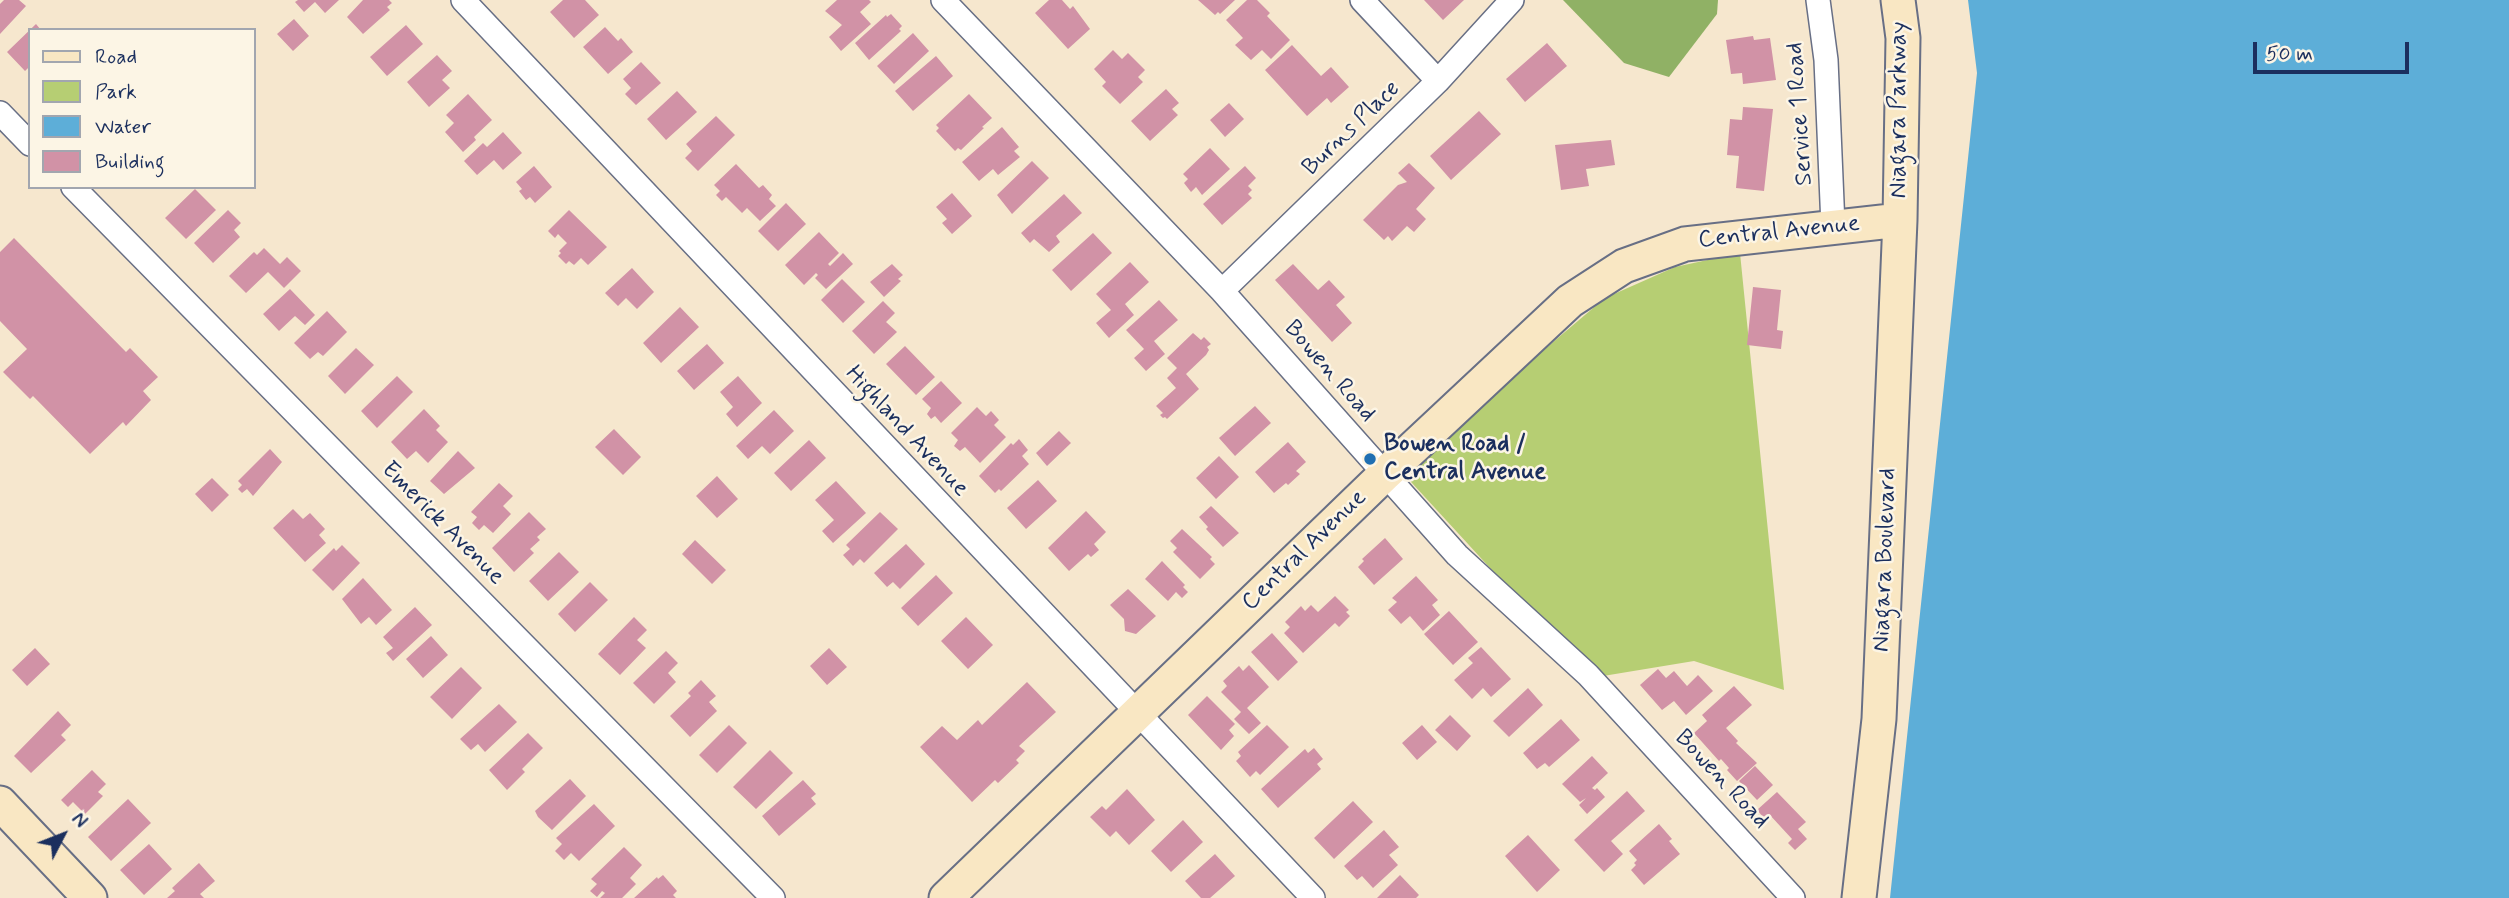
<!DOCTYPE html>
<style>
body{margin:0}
#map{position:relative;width:2509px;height:898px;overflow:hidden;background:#f6e7ce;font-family:Mynerve,sans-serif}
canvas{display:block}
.legend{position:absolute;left:28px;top:28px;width:228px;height:161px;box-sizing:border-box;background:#fcf5e5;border:2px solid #a2a6af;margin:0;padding:9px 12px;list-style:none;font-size:21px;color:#1b2f5e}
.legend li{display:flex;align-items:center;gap:14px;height:35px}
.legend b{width:35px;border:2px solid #a2a6af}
.north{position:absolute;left:28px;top:800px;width:70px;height:70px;-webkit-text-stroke:5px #fcf5e5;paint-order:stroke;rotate:48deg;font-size:19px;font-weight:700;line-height:28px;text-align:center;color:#1b2f5e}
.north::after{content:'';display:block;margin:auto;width:24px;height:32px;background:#1b2f5e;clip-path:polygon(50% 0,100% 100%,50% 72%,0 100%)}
.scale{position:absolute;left:2253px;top:42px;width:156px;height:32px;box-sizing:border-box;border:4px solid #1b2f5e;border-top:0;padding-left:9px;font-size:21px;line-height:24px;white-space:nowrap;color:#1b2f5e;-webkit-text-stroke:5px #fcf5e5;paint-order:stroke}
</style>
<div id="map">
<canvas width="2509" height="898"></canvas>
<ul class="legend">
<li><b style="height:9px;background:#f9e7c3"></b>Road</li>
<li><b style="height:19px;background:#b6ce73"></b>Park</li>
<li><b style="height:19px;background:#5daed8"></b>Water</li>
<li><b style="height:19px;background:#d192a6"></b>Building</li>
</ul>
<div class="north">N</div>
<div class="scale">50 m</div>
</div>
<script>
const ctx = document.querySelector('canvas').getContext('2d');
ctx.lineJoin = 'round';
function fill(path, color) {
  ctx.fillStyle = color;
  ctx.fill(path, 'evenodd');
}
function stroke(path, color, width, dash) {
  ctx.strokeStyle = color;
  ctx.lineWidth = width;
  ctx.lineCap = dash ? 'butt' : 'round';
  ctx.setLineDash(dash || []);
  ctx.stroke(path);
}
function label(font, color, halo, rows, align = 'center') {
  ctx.font = font + ' Mynerve,sans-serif';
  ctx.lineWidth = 5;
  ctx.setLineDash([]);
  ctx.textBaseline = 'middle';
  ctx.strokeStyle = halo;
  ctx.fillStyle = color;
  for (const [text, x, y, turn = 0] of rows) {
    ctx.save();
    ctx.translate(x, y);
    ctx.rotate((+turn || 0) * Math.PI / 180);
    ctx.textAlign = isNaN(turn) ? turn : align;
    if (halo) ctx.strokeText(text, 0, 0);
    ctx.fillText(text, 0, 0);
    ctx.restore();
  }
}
fill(new Path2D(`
 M1740,253l44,437 -90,-29 -103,17 -190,-207 204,-173 70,-31z`), '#b6ce73');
fill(new Path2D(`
 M1563,0h155l-1,14 -48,63 -45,-14z`), '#90b165');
fill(new Path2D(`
 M1968,0h541v898h-619l87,-825z`), '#5daed8');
fill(new Path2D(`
 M4,0h15l7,6 -26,28v-30z
 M298,0h41l-14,13 -10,-11 -11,10 -9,-10z
 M363,0h26l3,3 -5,4 3,3 -27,24 -16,-17z
 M563,0h22l14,15 -25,23 -24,-26z
 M837,0h32l2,2 -11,10 11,12 -30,27 -12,-14 13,-12 -17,-14z
 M1049,0h13l8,9 3,-3 17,23 -22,20 -33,-36z
 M1198,0h37l-15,14 -2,-2 -3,3z
 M1247,0h10l13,13 -3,3 23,24 -19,19 -9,-9 -11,10 -16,-15 8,-7 -17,-18z
 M1424,0h40l-21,20z
 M891,14l11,12 -3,3 2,2 -32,29 -14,-17 31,-28 1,2z
 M294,19l15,17 -16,15 -16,-17z
 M36,24l5,6h-11v36l-5,5 -18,-19z
 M406,25l17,19 -36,32 -17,-19z
 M605,27l13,14 3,-3 12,14 -25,22 -25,-27z
 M913,33l16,18 -35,33 -17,-18z
 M1753,36l1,4 16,-2 6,42 -33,4 -1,-11 -11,1 -5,-34z
 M1547,43l20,23 -42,36 -19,-23z
 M1292,45l29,31 10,-9 18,20 -18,16 -4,-5 -20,18 -42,-46z
 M1113,50l9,9 6,-6 17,17 -7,7 5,5 -23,22 -18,-18 4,-4 -12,-13z
 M437,55l15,16 -10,9 8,8 -21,19 -22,-25z
 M936,56l17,20 -40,35 -18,-20z
 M641,62l20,21 -25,22 -11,-11 6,-6 -8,-9z
 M1166,89l13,14 -7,6 6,6 -28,26 -19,-20z
 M677,91l20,21 -31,28 -19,-21z
 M468,94l24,26 -18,17 2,3 -13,12 -18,-20 9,-9 -8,-8z
 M969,94l23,24 -10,9 2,1 -23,22 -3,-2 -3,3 -19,-20 3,-3 -3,-3z
 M1229,103l15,16 -19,18 -15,-17z
 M1743,107l30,2 -9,82 -28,-3 3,-32 -12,-1 3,-36 12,1z
 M1479,111l22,23 -50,46 -21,-24z
 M716,116l19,19 -37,36 -13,-13 7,-7 -6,-7z
 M1002,127l17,20 -5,4 6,6 -22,18 -5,-6 -14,12 -17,-19z
 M503,132l19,21 -19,17 -9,-10 -17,15 -13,-14 19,-18 4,4z
 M1611,140l4,25 -29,4 3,17 -28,4 -6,-45z
 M1210,148l20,21 -28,26 -6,-8 -5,5 -7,-9 4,-4 -5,-5z
 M1032,161l17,17 -37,36 -15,-19z
 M1409,163l26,25 -19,21 10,10 -12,13 -7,-6 -15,15 -4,-5 -4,4 -21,-20 35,-35 9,-3 -9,-9z
 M736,164l23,24 4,-3 9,10 -3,4 7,7 -16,15 -13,-13 -5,5 -16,-16 -4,4 -6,-6 4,-4 -6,-6z
 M534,166l18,21 -17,16 -5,-6 -4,3 -7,-9 3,-2 -6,-7z
 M1245,166l11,12 -8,8 4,4 -4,4 4,4 -30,27 -19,-21z
 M195,189l21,21 -30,29 -21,-21z
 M952,193l20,23 -20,18 -10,-11 5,-4 -11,-12z
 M1064,194l18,19 -26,23 4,6 -11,10 -15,-13 -4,4 -9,-10z
 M786,203l20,21 -28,27 -20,-20z
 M228,210l13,13 -7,7 6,7 -27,26 -19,-20z
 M569,210l38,37 -19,18 -7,-7 -7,7 -5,-4 -3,3 -8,-8 3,-3 -2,-2 8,-8 -9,-9 -3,4 -7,-7z
 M819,232l20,21 -11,11 2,2 13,-13 10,11 -27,25 -11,-11 3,-3 -2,-2 -12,12 -19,-20z
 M1093,233l19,20 -41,38 -19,-21z
 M14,238l112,114 4,-4 28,29 -15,14 8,9 -25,26 -3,-4 -33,32 -57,-58 -3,3 -27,-27 24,-23 -27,-28v-69z
 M264,248l16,16 7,-7 14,14 -17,17 -16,-16 -22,21 -17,-17 25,-24 3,3z
 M1130,262l19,20 -24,22 9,11 -25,23 -13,-15 15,-13 -15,-16z
 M892,264l11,11 -5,4 3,2 -17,16 -14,-15z
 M1293,264l25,26 11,-10 16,17 -9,8 16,18 -20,19 -57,-62z
 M632,268l22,24 -17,17 -11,-11 -8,8 -13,-13z
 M842,279l23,23 -22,21 -22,-23z
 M1753,287l28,3 -4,40 6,1 -2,18 -34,-4z
 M290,289l25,26 -10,10 -10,-9 -16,15 -16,-17z
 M1159,300l19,20 -24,21 11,13 -19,17 -12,-13 10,-9 -18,-19z
 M883,301l12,12 -9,9 11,10 -23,22 -22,-23z
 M680,307l19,20 -38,36 -18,-20z
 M327,311l20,21 -24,24 -5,-4 -8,7 -16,-16z
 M1193,333l8,7 3,-3 7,7 -4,3 2,3 -3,5 -20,19 13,15 -32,30 -2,-2 -2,1 -3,-3 3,-2 -7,-7 20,-18 -9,-10 10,-10 -10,-10z
 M707,344l17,19 -30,27 -17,-19z
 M905,346l30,31 -19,18 -30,-31z
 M356,348l18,17 -29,29 -17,-18z
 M397,376l16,16 -36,36 -16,-17z
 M738,376l24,27 -25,24 -11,-13 7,-7 -13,-15z
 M941,381l21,22 -21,20 -6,-7 -4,3 -4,-5 4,-6 -9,-9z
 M1255,406l16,17 -36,33 -16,-18z
 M977,407l9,9 5,-5 8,9 -5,5 12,12 -26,26 -15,-16 -5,4 -6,-5 4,-6 -7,-7z
 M424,409l16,17 -4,4 12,12 -20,21 -12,-12 -9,8 -16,-17z
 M774,410l20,21 -24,23 -8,-8 -14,13 -12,-13z
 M614,429l27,28 -18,18 -28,-28z
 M1059,431l12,12 -24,23 -11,-13z
 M1019,439l9,11 -6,6 7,8 -28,27 -2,-2 -4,4 -16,-17 32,-33 2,2z
 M809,440l17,18 -35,33 -17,-18z
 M1288,442l18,20 -10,9 4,3 -12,11 -2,-2 -12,10 -19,-21z
 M270,449l12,13 -29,34 -6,-7 -5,4 -4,-4 4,-4 -4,-4z
 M458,451l17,17 -31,26 -14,-13z
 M1219,456l20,21 -23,22 -20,-21z
 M717,476l21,23 -21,19 -21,-22z
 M212,478l17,17 -17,17 -17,-18z
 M1038,480l19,21 -31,28 -19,-21z
 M836,481l30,32 -33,30 -11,-12 12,-11 -19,-20z
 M499,483l14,13 -10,10 8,8 -18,19 -9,-8 -5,5 -7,-7 5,-6 -6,-5z
 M1211,506l28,27 -16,14 -17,-18 2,-2 -9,-10z
 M293,509l10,10 7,-6 15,16 -6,6 7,8 -21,19 -32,-34z
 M1086,511l20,21 -12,12 5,6 -8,7 -3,-3 -19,17 -21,-23z
 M529,512l17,17 -9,8 3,3 -10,9 4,4 -20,19 -22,-24z
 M880,512l18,17 -34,34 -4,-4 -7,7 -10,-11 7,-6 -4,-4z
 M1182,529l30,28 -2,2 5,5 -15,15 -27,-27 4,-4 -7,-7z
 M1385,538l18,21 -29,26 -16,-18 6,-6 -2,-2z
 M695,540l31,30 -14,14 -30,-30z
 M906,544l19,20 -25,25 -7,-7 -6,5 -13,-14z
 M342,545l18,18 -27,28 -21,-21 22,-22 2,3z
 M559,552l20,20 -31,29 -19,-20z
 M1162,561l23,24 -2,2 5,5 -6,6 -6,-6 -8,9 -23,-22z
 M936,575l17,18 -35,33 -17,-18z
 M1416,576l22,24 -6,5 8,10 -17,16 -13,-15 -9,8 -13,-14 9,-8 -5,-4z
 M363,578l29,32 -16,15 -7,-8 -8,7 -19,-25z
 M590,582l18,18 -33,32 -17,-18z
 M1128,589l28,27 -20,18 -11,-3 -1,-12 -14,-14z
 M1335,596l14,14 -3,2 4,4 -11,11 -4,-4 -32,30 -19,-20 6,-6 -5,-5 16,-16 4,5 6,-6 7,7z
 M415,607l17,18 -39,36 -7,-8 7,-5 -10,-11z
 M1449,611l29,31 -25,23 -29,-31z
 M634,617l13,13 -10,10 9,8 -26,27 -22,-21z
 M966,617l27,28 -25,24 -27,-28z
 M1272,633l26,29 -20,19 -27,-29z
 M431,636l17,19 -25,23 -17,-19z
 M1481,647l30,32 -20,18 -8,-9 -11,11 -18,-19 19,-17 -5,-5z
 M35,648l15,16 -23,22 -15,-16z
 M829,648l18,19 -20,18 -17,-19z
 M666,651l12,12 -10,10 8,9 -22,22 -21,-21z
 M1249,665l20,22 -22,21 14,15 -12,11 -15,-15 7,-7 -20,-20 6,-6 -4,-5 16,-15 4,5z
 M461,667l21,21 -30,31 -22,-22z
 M1658,669l8,9 8,-7 13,15 11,-11 15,16 -27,24 -12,-14 -12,9 -22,-25z
 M701,680l15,16 -7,6 8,9 -27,26 -20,-21 21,-20 -3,-3z
 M1027,682l29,30 -37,34 6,5 -9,9 3,3 -21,20 -3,-3 -23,22 -52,-55 22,-21 15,14 21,-20 4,5z
 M1734,686l18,19 -26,23 12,13 -2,2 21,20 -20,18 -10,-11 2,-2 -8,-9 -2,2 -25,-28 13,-12 -5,-6z
 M1528,688l15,17 -34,32 -16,-16z
 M1207,696l28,28 -6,6 5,6 -13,14 -33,-35z
 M499,704l18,18 -32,30 -7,-8 -7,6 -11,-11z
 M58,711l13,14 -10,10 5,5 -35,33 -17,-17z
 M1450,715l21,21 -14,15 -22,-21z
 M1561,719l19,21 -31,27 -4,-4 -8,6 -14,-16z
 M729,725l18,18 -30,30 -18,-18z
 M1267,725l22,22 -29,28 -4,-4 -6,6 -14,-16 5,-5 -3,-4z
 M1422,725l15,17 -20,18 -15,-17z
 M528,733l15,15 -21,21 3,3 -18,18 -18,-20z
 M1314,748l9,11 -6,5 4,5 -43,39 -17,-19 44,-40 3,4z
 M770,750l23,23 -37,36 -23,-22z
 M1592,756l16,17 -16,15 3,2 2,-2 8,9 -18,17 -8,-9 7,-7 -6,4 -18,-18z
 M1755,766l18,19 -16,15 -18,-19z
 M92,770l14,14 -8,8 5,4 -18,18 -12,-12 -5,5 -7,-7z
 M570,779l16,17 -34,34 -14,-13 -3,-6z
 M803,780l13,14 -5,4 5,6 -37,32 -17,-20z
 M1127,789l28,31 -26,25 -13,-14 -6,6 -20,-20 12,-11 4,4z
 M1627,791l18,20 -34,30 12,13 -19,18 -30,-32z
 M1777,792l29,30 -8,7 9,10 -12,11 -7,-7 4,-4 -23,-25 -4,5 -8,-9z
 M128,799l23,24 -40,38 -23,-24z
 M1353,801l20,21 -39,37 -20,-21z
 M594,804l21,22 -36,35 -8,-8 -7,7 -9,-9 7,-7 -6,-6z
 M1183,820l20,22 -32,30 -20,-21z
 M1659,824l13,15 -3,2 11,13 -36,31 -13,-15 5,-5 -2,-2 3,-3 -8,-9z
 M1384,830l15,17 -10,8 9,10 -25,23 -11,-12 -5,4 -13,-14z
 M1528,835l32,35 -23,22 -32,-36z
 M149,844l23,25 -28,26 -24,-25z
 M624,847l18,18 -12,13 6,6 -14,14h-22l5,-5 -3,-2 -5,6 -7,-6 7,-7 -6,-5z
 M1215,854l20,22 -25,22h-9l-16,-17z
 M199,863l16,18 -15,13 4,4h-37l8,-7 -3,-3z
 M663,875l14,16 -4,4 3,3h-42l23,-21 1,2z
 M1400,875l19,20 -3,3h-39z`), '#d192a6');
const street = new Path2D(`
 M463,0l850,898
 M943,0l279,291 235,264 131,120 205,223
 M1362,0l76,81
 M1818,0l8,60 7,166
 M0,113l30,31
 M73,187l700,711
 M1222,291l216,-210 74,-81`);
const secondary = new Path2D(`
 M0,803l90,95
 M946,898l438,-423 186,-174 54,-35 61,-22 215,-24
 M1859,898l20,-179 21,-499 3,-182 -5,-38`);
stroke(street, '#686f85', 26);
stroke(secondary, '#686f85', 37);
stroke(street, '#fff', 23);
stroke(secondary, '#f9e7c3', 33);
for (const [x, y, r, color] of [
 [1370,459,7,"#1f6fb2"]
]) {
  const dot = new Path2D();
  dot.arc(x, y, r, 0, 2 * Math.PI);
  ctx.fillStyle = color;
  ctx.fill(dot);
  stroke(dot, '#fcf5e5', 2.5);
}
label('24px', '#1b2f5e', '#fcf5e5', [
 ["Niagara Parkway",1900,110,-90],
 ["Service 1 Road",1801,114,-94],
 ["Burns Place",1352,129,-44],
 ["Central Avenue",1779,233,-6],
 ["Bowen Road",1329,372,49],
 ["Highland Avenue",906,432,47],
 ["Emerick Avenue",442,524,45],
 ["Central Avenue",1305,551,-44],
 ["Niagara Boulevard",1886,560,-88],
 ["Bowen Road",1721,780,47]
]);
label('bold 24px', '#1b2f5e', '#fcf5e5', [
 ["Bowen Road /",1384,445],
 ["Central Avenue",1384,473]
], 'left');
</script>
